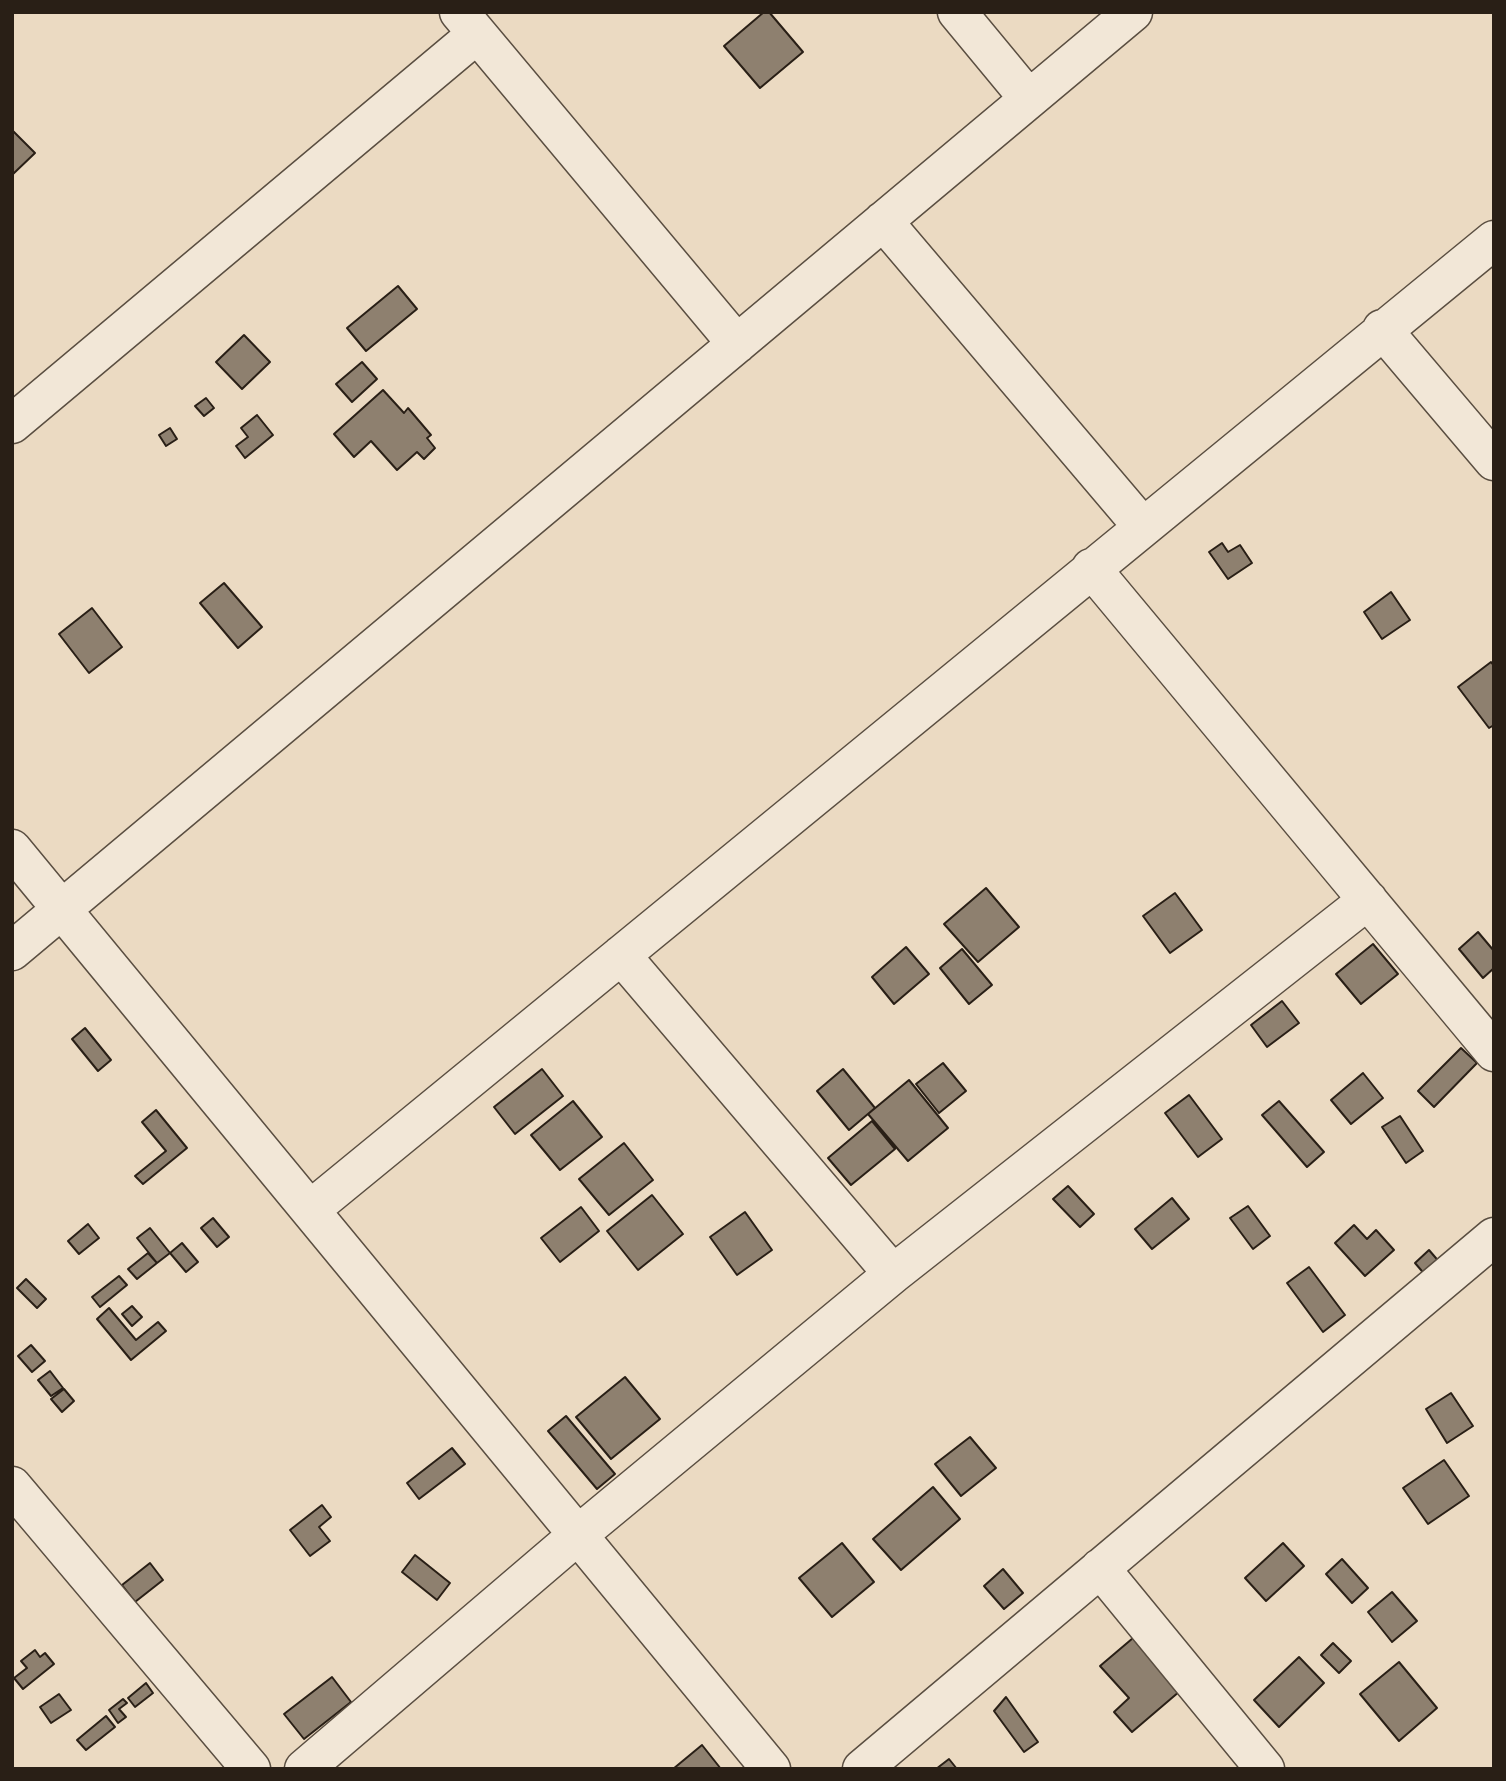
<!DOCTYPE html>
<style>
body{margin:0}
#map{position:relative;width:1506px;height:1781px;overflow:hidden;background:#ebdac2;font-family:"Old Standard TT",serif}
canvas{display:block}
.frame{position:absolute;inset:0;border:14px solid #291f16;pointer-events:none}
</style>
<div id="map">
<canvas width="1506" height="1781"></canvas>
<div class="frame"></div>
</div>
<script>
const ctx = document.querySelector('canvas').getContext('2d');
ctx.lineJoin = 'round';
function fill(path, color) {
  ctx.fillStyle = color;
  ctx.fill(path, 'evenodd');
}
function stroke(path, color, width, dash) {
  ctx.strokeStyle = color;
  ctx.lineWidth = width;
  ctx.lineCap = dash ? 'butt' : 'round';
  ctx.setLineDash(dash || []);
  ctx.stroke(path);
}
const building = new Path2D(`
 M764,12h5l34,40 -43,36 -36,-42z
 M12,130l23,23 -23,22z
 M398,286l19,23 -51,42 -19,-23z
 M244,335l26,27 -28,27 -26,-27z
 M362,362l15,17 -25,23 -16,-18z
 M383,390l21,23 4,-5 23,27 -4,3 8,10 -11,11 -7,-7 -20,18 -26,-29 -17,16 -20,-23z
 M206,398l8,10 -10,8 -9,-10z
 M257,415l16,20 -28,23 -9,-12 12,-9 -7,-9z
 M170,428l7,11 -11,7 -7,-11z
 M1222,543l6,9 12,-7 12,18 -24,16 -19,-27z
 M224,583l38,44 -24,21 -38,-45z
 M1391,592l19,28 -28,19 -18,-27z
 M92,608l30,39 -33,26 -30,-39z
 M1491,662l3,4v59l-5,3 -31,-41z
 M986,888l33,39 -41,35 -34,-38z
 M1175,893l27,37 -32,23 -27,-37z
 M1478,932l16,19v17l-11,10 -24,-29z
 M1373,944l25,30 -37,30 -25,-30z
 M906,947l23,27 -35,30 -22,-27z
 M962,949l30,36 -23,19 -29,-36z
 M1282,1001l17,22 -32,24 -16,-22z
 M85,1028l26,32 -13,11 -26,-32z
 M1461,1048l16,15 -43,44 -16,-16z
 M943,1063l23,28 -27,22 -23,-29z
 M542,1069l21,27 -48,38 -21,-27z
 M843,1069l32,39 -26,22 -32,-39z
 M1363,1073l20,25 -32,26 -20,-24z
 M909,1080l39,48 -40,33 -40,-47z
 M1189,1095l33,44 -24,18 -33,-44z
 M573,1101l29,36 -42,33 -29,-35z
 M1279,1101l45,51 -17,15 -45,-52z
 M156,1110l31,38 -44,36 -8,-8 31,-25 -24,-29z
 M1400,1116l23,35 -17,12 -24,-36z
 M872,1121l23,28 -44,36 -23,-27z
 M624,1143l29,37 -44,35 -30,-36z
 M1068,1186l26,28 -14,13 -27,-28z
 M652,1195l31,39 -45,36 -31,-39z
 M1172,1198l17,21 -37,30 -17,-20z
 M1248,1206l22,30 -17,13 -23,-31z
 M581,1207l18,24 -39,31 -19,-24z
 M745,1212l27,38 -35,25 -27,-38z
 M213,1218l16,19 -12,10 -16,-19z
 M88,1224l11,14 -20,16 -11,-13z
 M1354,1225l13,14 9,-9 18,20 -29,26 -30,-33z
 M150,1228l20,25 -13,10 -20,-25z
 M182,1243l16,19 -12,10 -16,-19z
 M1429,1250l12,14 -14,13 -12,-14z
 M148,1253l9,10 -20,16 -9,-10z
 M1309,1267l36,48 -22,17 -36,-49z
 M119,1276l8,9 -27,22 -8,-10z
 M26,1279l20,20 -9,9 -20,-20z
 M132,1306l10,11 -10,9 -10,-12z
 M109,1308l27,32 22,-18 8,9 -35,29 -34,-41z
 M31,1345l14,16 -13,11 -14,-16z
 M50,1371l13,17 -12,8 -13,-16z
 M625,1377l35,42 -49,40 -35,-42z
 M64,1389l10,12 -12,11 -11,-13z
 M1451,1393l22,33 -26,17 -21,-34z
 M566,1416l49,58 -18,15 -49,-58z
 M970,1437l26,31 -35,28 -26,-32z
 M452,1448l13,16 -46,35 -12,-16z
 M1444,1460l25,36 -41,28 -25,-36z
 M933,1487l27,32 -59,51 -28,-31z
 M322,1505l9,12 -12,10 11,14 -20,15 -20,-26z
 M842,1543l32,39 -42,35 -33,-39z
 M1283,1543l21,23 -38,35 -21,-23z
 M415,1555l35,28 -13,17 -35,-28z
 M1342,1559l26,29 -16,15 -26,-29z
 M150,1563l13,17 -28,22 -13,-17z
 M1003,1569l20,24 -19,16 -20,-23z
 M1392,1592l25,29 -25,21 -24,-30z
 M1133,1638l47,53 -48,41 -18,-20 15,-14 -29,-32z
 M1333,1643l18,18 -12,12 -18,-18z
 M35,1650l5,7 5,-4 9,11 -31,25 -9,-11 13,-10 -6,-7z
 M1299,1657l25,26 -45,44 -25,-27z
 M1399,1662l38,46 -38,33 -39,-47z
 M332,1677l19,25 -47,37 -20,-25z
 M146,1683l7,10 -18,14 -7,-9z
 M59,1694l12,16 -20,13 -11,-16z
 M1006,1697l32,45 -14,10 -30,-41z
 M123,1699l4,4 -8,6 7,8 -8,6 -9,-13z
 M106,1716l9,11 -29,23 -9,-10z
 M702,1745l19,24h-48z
 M949,1759l8,10h-21z`);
fill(building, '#8e806f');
stroke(building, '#291f16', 2);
const minor = new Path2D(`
 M459,12l278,332
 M957,12l72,87
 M883,221l259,305
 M1382,329l112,132
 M12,424l465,-390
 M1091,568l403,484
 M12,849l759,920
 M12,951l1121,-939
 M621,955l272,319
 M310,1210l1184,-970
 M12,1486l239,283
 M1100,1568l165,201
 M304,1769l275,-235 314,-260 475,-374
 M862,1769l632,-532`);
stroke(minor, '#5a4e41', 41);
stroke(minor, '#f2e7d7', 38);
</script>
